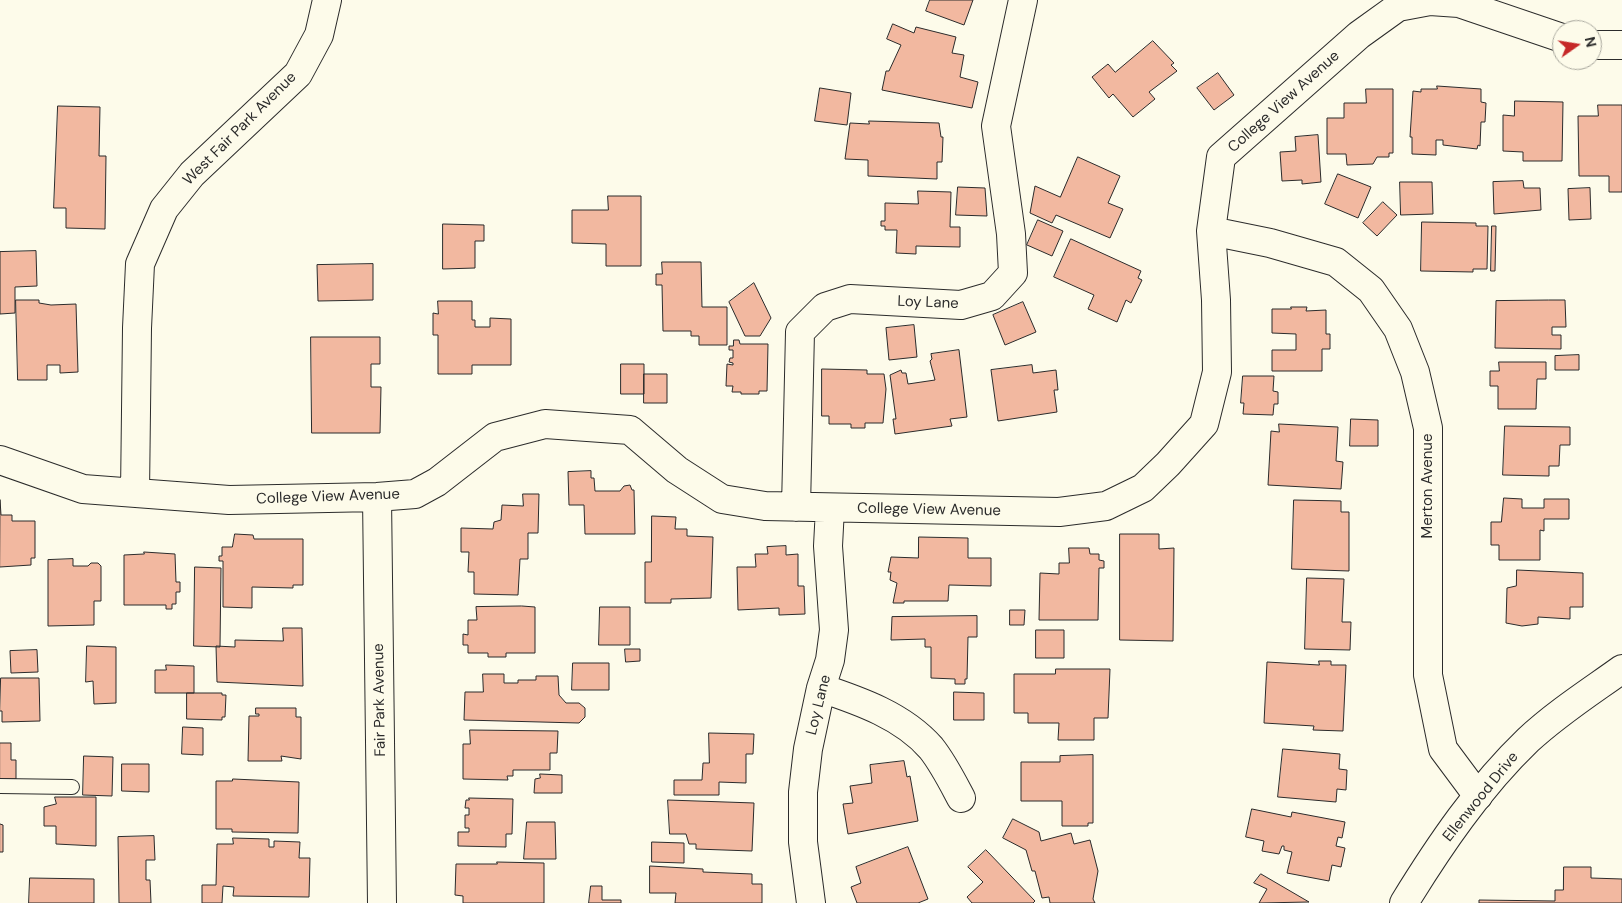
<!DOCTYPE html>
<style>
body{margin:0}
#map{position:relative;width:1622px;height:903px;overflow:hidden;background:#fdfbea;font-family:"DM Sans",sans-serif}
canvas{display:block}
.north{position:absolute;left:1552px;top:20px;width:50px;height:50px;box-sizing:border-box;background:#fdfbea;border:1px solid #a9a89e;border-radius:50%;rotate:77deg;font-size:14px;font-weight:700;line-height:20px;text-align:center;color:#2b2b2b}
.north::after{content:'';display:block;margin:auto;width:18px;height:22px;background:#c62828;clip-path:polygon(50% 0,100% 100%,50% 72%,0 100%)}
</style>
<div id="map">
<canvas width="1622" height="903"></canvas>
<div class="north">N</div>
</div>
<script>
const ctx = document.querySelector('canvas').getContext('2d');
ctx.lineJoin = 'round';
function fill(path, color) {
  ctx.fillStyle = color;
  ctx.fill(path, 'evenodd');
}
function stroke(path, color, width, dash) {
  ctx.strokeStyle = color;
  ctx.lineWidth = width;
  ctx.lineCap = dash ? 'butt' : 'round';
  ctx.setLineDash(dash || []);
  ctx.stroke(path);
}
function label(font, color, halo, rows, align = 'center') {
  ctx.font = font + ' "DM Sans",sans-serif';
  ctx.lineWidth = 4;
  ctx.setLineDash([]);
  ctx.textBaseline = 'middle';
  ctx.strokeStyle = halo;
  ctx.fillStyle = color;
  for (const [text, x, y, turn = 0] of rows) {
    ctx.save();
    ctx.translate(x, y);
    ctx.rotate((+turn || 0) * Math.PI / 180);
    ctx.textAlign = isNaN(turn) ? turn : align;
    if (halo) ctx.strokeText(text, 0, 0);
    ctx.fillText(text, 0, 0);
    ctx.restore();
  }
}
const building = new Path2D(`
 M930,0h43l-9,25 -38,-14z
 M893,24l21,9 2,-6 40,10 -4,16 12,2 -4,22 18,5 -6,26 -90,-18 4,-19h3l12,-26 -14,-6z
 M1153,41l21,22 -3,2 6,6 -28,21 6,7 -22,18 -20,-23 -4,4 -17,-21 16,-13 7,8z
 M1218,73l16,22 -20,15 -17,-22z
 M1437,86l44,3v13l5,1 -1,19h-4l-1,24 -2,-1 -1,4 -34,-4v-5h-7v15l-24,-1v-17h-2l3,-46 8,1v-3h16z
 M820,88l31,5 -4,32 -32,-4z
 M1366,89h27v64h-4v4h-12l-4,7 -26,1 -1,-11h-19v-36h17v-15h22z
 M1515,101l48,1 -1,59h-39v-9l-20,-1v-36l11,1z
 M1598,105h24v87h-13v-16h-30l-1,-60h20z
 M58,106l42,1 -1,49h7l-1,73 -39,-1v-20h-12z
 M869,121l70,2 2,14h2l-1,25h-5v17l-69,-3v-16l-23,-1 5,-36 19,1z
 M1318,135l3,47 -19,2v-4l-20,1 -2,-29 16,-1 -1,-14z
 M1078,157l42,19 -12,27 15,6 -13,29 -54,-23 -4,8 -22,-10 5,-27 25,11z
 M1338,174l33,13 -13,31 -33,-14z
 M1523,181l1,7h16l1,22 -47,4 -1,-32z
 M1400,182h32l1,32 -32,1z
 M958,187l27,1 2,28 -31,-1z
 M1590,188l1,31 -22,1 -1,-31z
 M918,191l33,1 -1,35h10v20l-44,-1v8l-20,-1 1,-23h-12v-4h-4v-5h4v-18l33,1z
 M608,196h33v70h-35v-22l-34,-1v-33h36z
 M1383,202l14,13 -20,21 -14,-13z
 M1038,220l25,11 -11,25 -25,-11z
 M1422,222l54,1v3h12l-1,43h-14v3l-52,-1z
 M443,224l41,1v16h-9v27l-32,1z
 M1492,226h4l-1,45h-4z
 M1071,239l70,32 -3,7 4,2 -11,23 -5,-3 -9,22 -29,-13 6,-14 -40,-18z
 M36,251l1,35 -22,1v26l-15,1v-62z
 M662,262h39l1,45h25v38h-28v-9h-8v-5h-28l-1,-46h-6v-11h6z
 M373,264v36l-55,1 -1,-36z
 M754,283l17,35 -11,18h-15l-16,-34z
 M16,300h23v3l12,2 25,-1 2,68 -18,1v-8h-13v15h-29z
 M1549,300h16l1,27h-14v8h9v14l-66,-1 1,-47z
 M438,301h34v19h3v7h15v-9l21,1v46h-39v9h-34v-39h-5v-22l5,1z
 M1023,302l13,30 -31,13 -12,-30z
 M1291,307h16l-1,4 20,-1v24h4v15h-8v22h-50v-21h24v-16l-24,-1v-24h19z
 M914,325l3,32 -28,3 -3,-32z
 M311,337h69v27h-9v23h10l-1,46h-68z
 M734,340h5l1,4h28l-1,47h-8v3h-18v-2h-9l1,-6h-7l1,-22 6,1v-2l-4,-1 1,-4h3v-8h-4v-4h4z
 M959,350l8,67 -17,2 2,7 -57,8 -2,-15h3l-6,-44 11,-5 1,3h4l2,11 27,-4 -5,-19 2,-2 -1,-5z
 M1579,355v15h-24v-14z
 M1499,362h47v17h-9l-1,30h-38v-23h-8v-15h9z
 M621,364h23v30h-23z
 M1032,365l1,8 23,-3 2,20h-4l3,22 -59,9 -7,-51z
 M822,369l45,1v4h17l2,15 -3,34h-18v5h-14v-4h-22v-8h-7z
 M644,374h23v29h-23z
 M1243,376h31l-1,15 5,1v12h-4l-1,11 -30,-1 1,-11h-3z
 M1351,419l27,1v26h-28z
 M1279,424l59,3 -2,34 7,1 -2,27 -73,-4 3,-54 8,1z
 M1505,426l65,1v18h-10l-1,21h-10v10l-46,-1z
 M591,471v7h3l1,13h25l4,-5 6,-1 2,5h2l1,44h-50l-1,-29h-15l-1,-33z
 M523,494h16l-1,39h-10v26h-8l-2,36 -44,-1v-22h-6l1,-20h-8v-24l32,1 1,-7 7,-2 1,-15 21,1z
 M1504,498l18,1v9h22v-9h25v20h-25v12l-4,-1v30h-41v-15h-8v-23h10z
 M0,500l1,15h11v6h23v37h-4v7l-31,2z
 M1294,500l47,1v11h8v59l-57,-2z
 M652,516l24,1 -1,12h12v7l26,1 -2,61 -40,1v4h-26v-41h6z
 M235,534l18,1 1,4h49v46h-10v3l-41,-1v21l-29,-1v-46h-4v-5h3v-9h10z
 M1120,534h39v15l15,-1 -1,93 -53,-1z
 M919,537l49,1v20h23v28l-42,-1 -1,16h-44v2h-11l4,-20 -7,-3 1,-8h-3l3,-15 27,1z
 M786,546v9l12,-1v32h6l1,28 -26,1v-7l-41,2 -1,-43h19l-1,-13h13l-1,-7z
 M1069,548h20l1,6h9v6l5,1v7h-5l-1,52h-59l1,-47 19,1v-11h10z
 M144,552l31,2 1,28h4v10h-4v12h-4v5h-6v-4h-42v-50l20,-1z
 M73,559v7h15l3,-3h7l3,3v35h-7v24l-46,1v-66z
 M195,567l26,1 -1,79 -26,-1z
 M1517,570l66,3v34h-13v12l-32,-2v7l-16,2 -16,-3 1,-35 9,-2z
 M1307,578l37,1 -2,43h9l-1,28 -45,-1z
 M522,606l13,1v46h-29v4h-18v-4h-20v-8h-5v-11l5,1v-15h9l-1,-13z
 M600,607h30v38h-31z
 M1010,610h15l-1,15h-14z
 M977,616v21h-9l-1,42h-2v5h-10v-5l-24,-1v-31h-6v-8l-34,1 1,-23z
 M283,628h19l1,58 -86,-4 -1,-36 19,1v-7l48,1z
 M1036,630h28v28h-28z
 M87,646l29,1v56l-22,1 -1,-23 -7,1z
 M625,649h15v12l-14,1z
 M37,650l1,22 -27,1 -1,-22z
 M1319,661h12v4h15l-3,66 -30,-1 1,-4 -50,-3 3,-61 52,3z
 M573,663h36v27h-37z
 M166,665l28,1v27h-39v-23h11z
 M1056,669h54l-2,49h-14v22h-36l1,-17h-31v-10h-14v-39h41z
 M483,674h21v9h14v-3h18v-4h22l1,19 7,8h13l6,5v9l-6,6 -115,-3 1,-28h18z
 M1,678h38l1,43 -38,1v-11h-2z
 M954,692l30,1v27h-30z
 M187,693h35v2h4l-1,22h-3v3l-35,-1z
 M256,708h40v9h5v42l-20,-3 1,5h-34l1,-45h10v-2h-3z
 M183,727l20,1v27l-21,-1z
 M470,730l88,1 -1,22h-7v17h-37v6h-6l1,4 -45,-1v-35h7z
 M709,733l45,1 -1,20h-7v29l-27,-1v13h-45v-15h28l1,-17h6z
 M0,743h11v17h5v19h-16z
 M1283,749l57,5 -1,15 8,1 -1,20 -9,-1 -1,13 -58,-5z
 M1093,755v68h-5v3h-26v-25h-41v-39h39v-6z
 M84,756l29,1 -1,39 -29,-1z
 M904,761l3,16 3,-1 8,45 -70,13 -5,-30 10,-1 -3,-17 22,-3 -2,-18z
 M122,764h27v28l-27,-1z
 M540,774l22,1v18h-28l1,-14 5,-1z
 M233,779l66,3 -1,51 -66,-1v-3h-16v-48h16z
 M55,797h41v49l-40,-2v-18h-12v-19l12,-3z
 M469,798l44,1 -1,35h-6v13l-48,-1v-14h11v-4h-4v-13h4v-7h-4l1,-8h3z
 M668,800l86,3 -2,48 -56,-2v-5h-7l-3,-10h-16z
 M1252,809l39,8 1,-5 53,10 -3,16 -4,-1 -2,9 9,2 -4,19 -9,-2 -3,16 -42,-8 5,-21 -8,-2v-4h-2l-3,8 -17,-3 2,-10 -18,-4z
 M1013,819l26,13 2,9 30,-8 3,11 16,-4 8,31 -5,28 2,4h-45l-1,-6 -7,1 -7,-27h-3l-6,-21 -23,-12z
 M527,822h28l1,37h-32z
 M0,824l3,1v27h-3z
 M154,836l1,24h-9v20h4l1,23h-32l-1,-66z
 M233,838l36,1v8h5v-6l26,1 -1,16h11l-1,39 -76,-1 1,-9 -11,-1 -1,17h-20v-18h14l1,-41h16z
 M652,842l32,1v20l-32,-1z
 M908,847l20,52 -10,4h-61l-6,-16 10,-4 -5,-16z
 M986,850l49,51 -2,2h-61l-5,-6 16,-15 -15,-15z
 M497,862l47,1v40h-81v-7l-8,-1 1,-31h41z
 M650,866l53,3v3l49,2v10h10v19h-87l1,-10h-26z
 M1564,867h27v11l31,1v24h-143v-3l76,1v-11h8z
 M1261,874l48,28 -50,1 8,-14 -13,-6z
 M30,878l64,1v24h-65z
 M591,886h11v14h19v3h-32z`);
fill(building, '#f2b8a0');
stroke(building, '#2b2b2b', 1);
const lane = new Path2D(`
 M0,786l72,1`);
const street = new Path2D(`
 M1592,45h30
 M1211,231l59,12 66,19 35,28 27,39 17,43 13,56v247l15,74 35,47
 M0,460l83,29 146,11 148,-3 38,-3 22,-12 58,-45 50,-13 85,6 47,40 45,29 43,7 294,6 47,-6 37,-18 25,-24 36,-40 13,-52 -1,-72 -5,-69 10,-74 138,-122 39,-28 32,-6 29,2 103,35
 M135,493l2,-165 3,-64 24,-55 28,-35 106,-100 21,-39 8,-35
 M377,497l5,406
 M796,507l4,-175 25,-25 25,-8 111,6 31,-9 21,-23 -2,-39 -15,-108 27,-126
 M821,688c39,13 82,28 110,60 12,15 21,33 30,50
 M811,903l-8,-61v-50l5,-43 13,-61 9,-28 4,-30 -6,-84 2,-38`);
const secondary = new Path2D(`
 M1404,903c35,-57 75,-116 124,-163 29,-27 62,-48 94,-71`);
stroke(lane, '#2b2b2b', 16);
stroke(street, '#2b2b2b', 30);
stroke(secondary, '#2b2b2b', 30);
stroke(lane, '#fdfbea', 14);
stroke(street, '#fdfbea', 28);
stroke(secondary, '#fdfbea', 28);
label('15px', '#2b2b2b', '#fdfbea', [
 ["College View Avenue",1284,102,-42],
 ["West Fair Park Avenue",240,129,-45],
 ["Loy Lane",928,303,2],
 ["Merton Avenue",1428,486,-90],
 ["College View Avenue",328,497,-2],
 ["College View Avenue",929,510,1],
 ["Fair Park Avenue",380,700,-91],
 ["Loy Lane",819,705,-76],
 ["Ellenwood Drive",1481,797,-51]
]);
</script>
